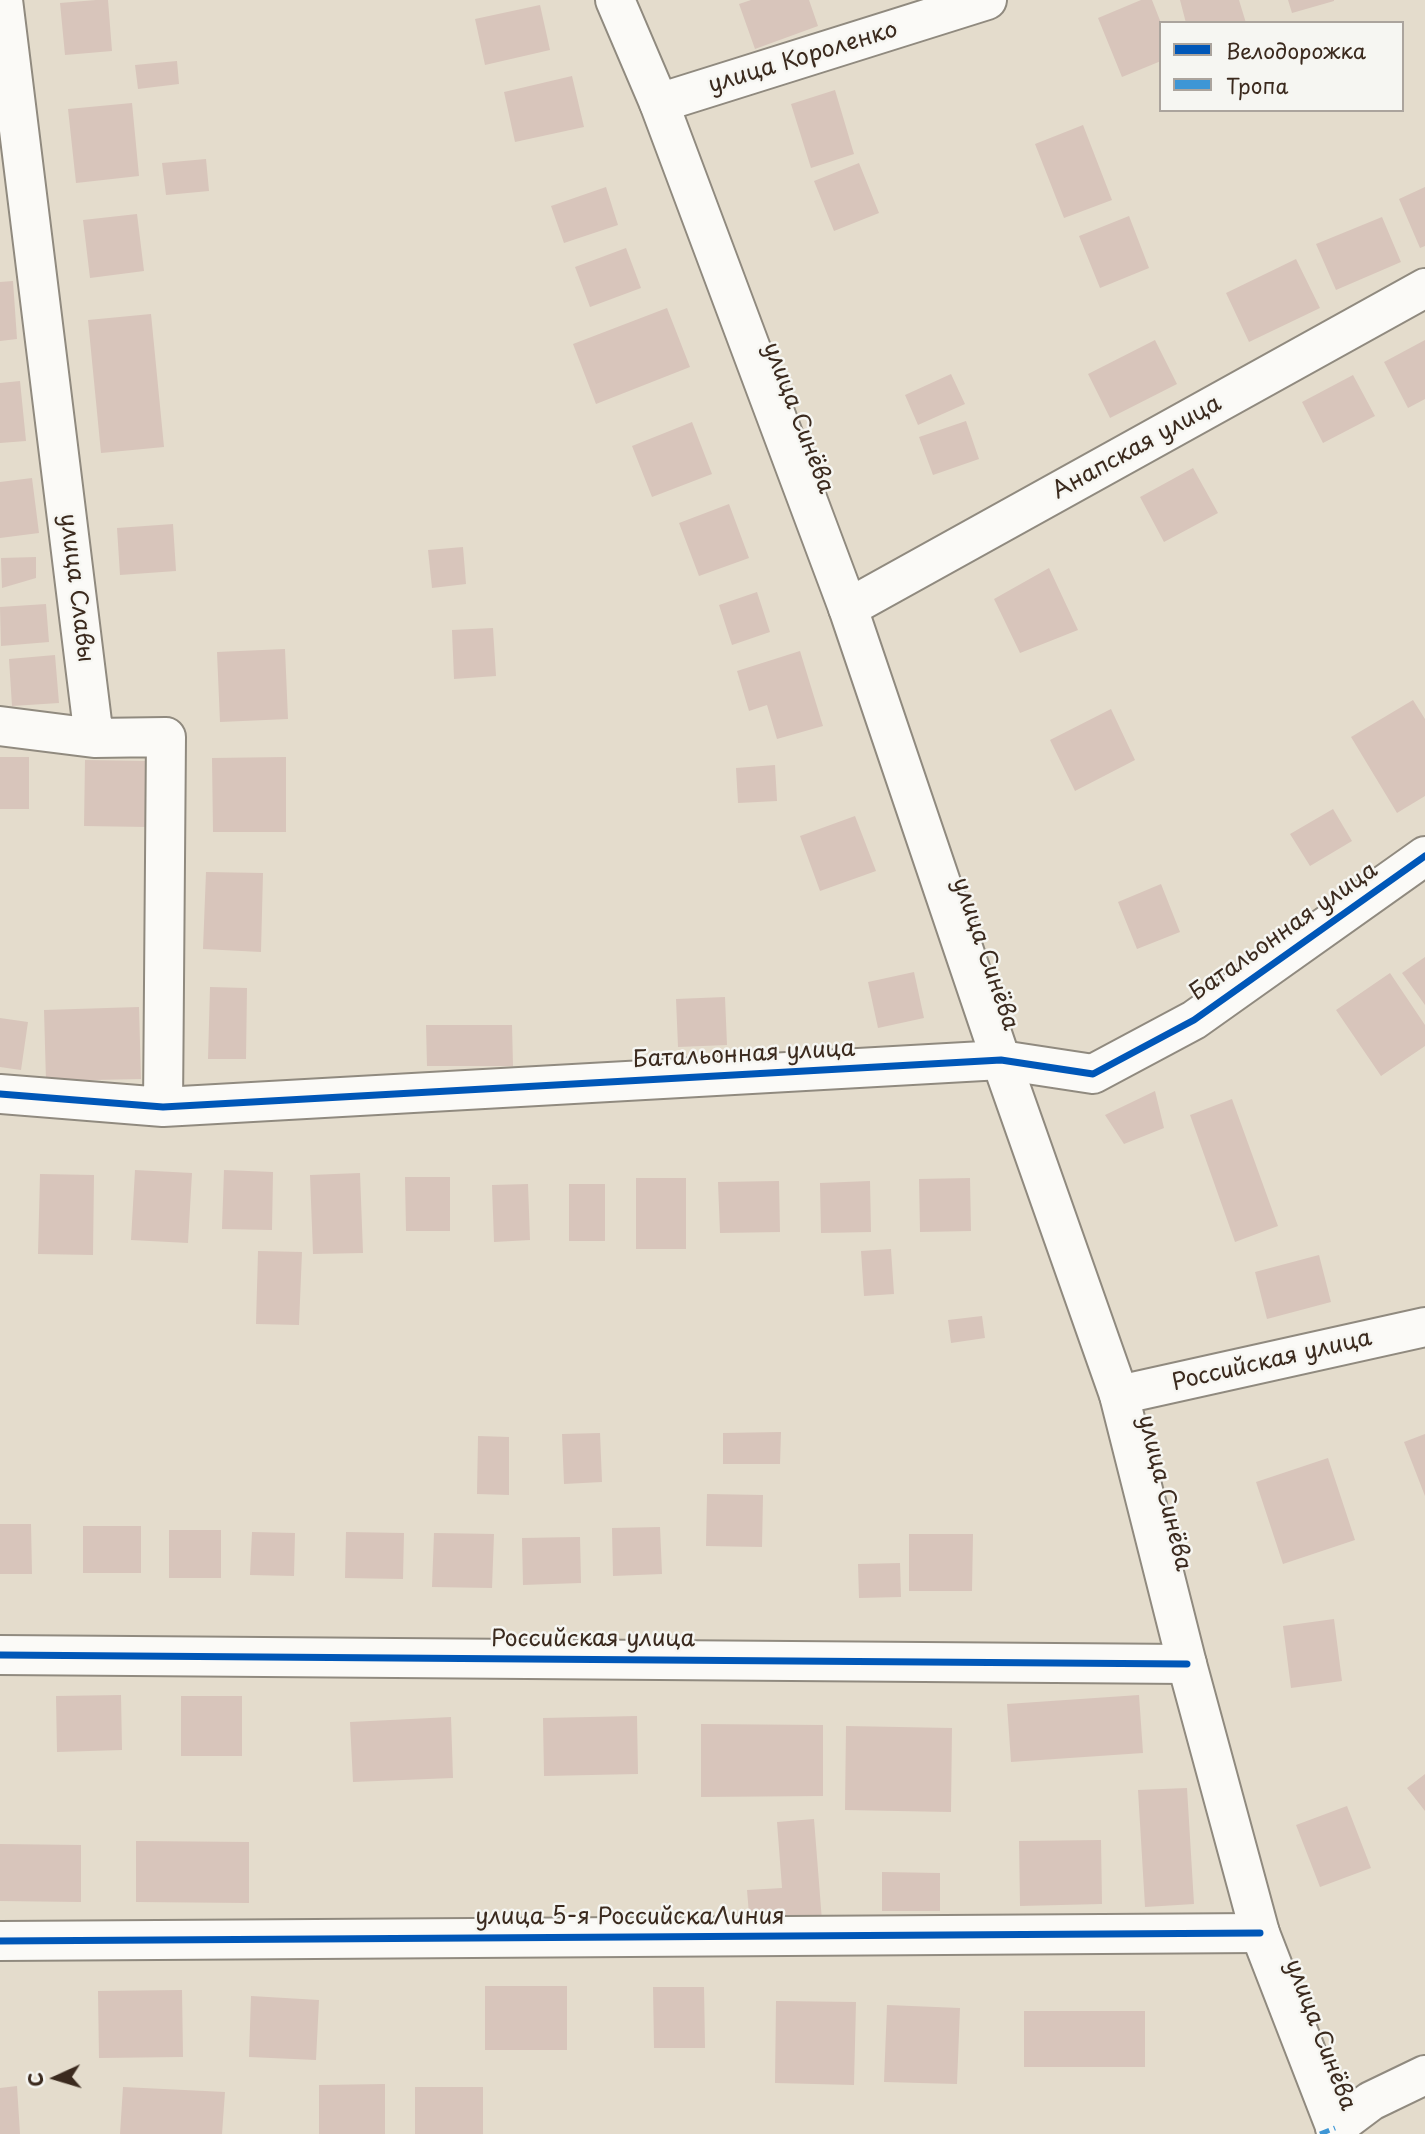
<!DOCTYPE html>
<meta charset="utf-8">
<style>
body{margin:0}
#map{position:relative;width:1425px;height:2134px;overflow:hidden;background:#e4dccc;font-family:"Playpen Sans",sans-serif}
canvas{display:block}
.legend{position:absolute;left:1159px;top:21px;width:245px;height:91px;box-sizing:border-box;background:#f6f6f2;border:2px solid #aba49d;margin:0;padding:9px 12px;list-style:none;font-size:21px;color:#3b2a1e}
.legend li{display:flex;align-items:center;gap:14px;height:35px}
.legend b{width:35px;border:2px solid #aba49d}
.north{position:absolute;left:21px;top:2043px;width:70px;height:70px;-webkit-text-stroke:5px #f6f6f2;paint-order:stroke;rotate:266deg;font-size:19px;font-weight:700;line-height:28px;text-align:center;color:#3b2a1e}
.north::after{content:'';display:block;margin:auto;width:24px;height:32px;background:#3b2a1e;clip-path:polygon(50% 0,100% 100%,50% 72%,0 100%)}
</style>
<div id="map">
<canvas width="1425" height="2134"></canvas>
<ul class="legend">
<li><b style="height:9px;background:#0057b8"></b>Велодорожка</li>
<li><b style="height:9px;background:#3e96d5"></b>Тропа</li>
</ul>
<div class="north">С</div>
</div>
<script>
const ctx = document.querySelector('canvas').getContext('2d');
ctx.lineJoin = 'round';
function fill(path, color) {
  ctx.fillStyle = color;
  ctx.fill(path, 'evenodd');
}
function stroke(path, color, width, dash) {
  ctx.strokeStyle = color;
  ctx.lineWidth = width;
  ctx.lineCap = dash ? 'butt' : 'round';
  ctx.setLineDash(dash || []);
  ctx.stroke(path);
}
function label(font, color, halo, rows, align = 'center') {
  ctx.font = font + ' "Playpen Sans",sans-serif';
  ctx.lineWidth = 5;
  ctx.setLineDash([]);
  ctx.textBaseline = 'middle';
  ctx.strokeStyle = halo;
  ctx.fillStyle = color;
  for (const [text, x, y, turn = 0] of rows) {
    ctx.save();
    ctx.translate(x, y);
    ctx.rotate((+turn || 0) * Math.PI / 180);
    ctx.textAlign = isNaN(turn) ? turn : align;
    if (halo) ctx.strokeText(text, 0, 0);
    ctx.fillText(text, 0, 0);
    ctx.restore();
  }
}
fill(new Path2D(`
 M96,0h12l4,51 -47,4 -5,-52z
 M751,0h58l9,26 -63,23 -16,-45z
 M1141,0h11l9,23v38l-39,16 -24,-59z
 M1180,0h59l7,23h-60z
 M1288,0h46v1l-42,12z
 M540,5l10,45 -65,15 -10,-46z
 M177,61l2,23 -41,5 -3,-24z
 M572,76l12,51 -69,15 -11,-50z
 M835,90l19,64 -43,14 -20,-64z
 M132,103l7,73 -63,7 -8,-74z
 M1083,125l29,75 -48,18 -29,-74z
 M206,159l3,32 -43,4 -4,-32z
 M859,163l20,50 -45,18 -20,-50z
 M606,187l12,38 -54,18 -13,-37z
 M1425,187v59l-5,2 -21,-49z
 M137,214l7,57 -54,7 -7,-58z
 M1129,216l20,52 -49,20 -21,-52z
 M1382,217l19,45 -65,28 -20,-46z
 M626,248l15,40 -51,19 -15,-40z
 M1296,259l24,49 -71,34 -23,-49z
 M13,281l4,58 -17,2v-59z
 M667,308l23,59 -94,37 -23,-60z
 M151,314l13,133 -63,6 -13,-133z
 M1155,340l22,44 -67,34 -22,-44z
 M1425,340v59l-17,9 -24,-46z
 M951,374l14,30 -47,21 -13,-30z
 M1353,375l22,41 -52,27 -21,-41z
 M20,381l6,60 -26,2v-60z
 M966,421l13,38 -46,16 -14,-38z
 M692,422l20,52 -60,23 -20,-51z
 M1193,468l25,45 -54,29 -24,-45z
 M32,478l7,55 -39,5v-56z
 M729,504l20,54 -50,18 -20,-53z
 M173,524l3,47 -56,4 -3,-47z
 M463,547l3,37 -34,4 -4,-38z
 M36,557v21l-34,10 -1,-30z
 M1049,568l29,62 -58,23 -26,-54z
 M757,592l13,40 -38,13 -13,-40z
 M46,604l3,38 -48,4 -1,-39z
 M493,628l3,48 -42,3 -2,-49z
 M285,649l3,70 -68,3 -3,-70z
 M800,651l23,75 -46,13 -10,-34 -18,6 -12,-40z
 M55,655l4,48 -47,3 -3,-47z
 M1413,700l12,19v77l-28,17 -46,-76z
 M1111,709l24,51 -60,31 -25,-51z
 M0,757h29v52h-29z
 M286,757v75h-73l-1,-74z
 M85,760l64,1 -1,66 -64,-1z
 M775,765l2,36 -39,2 -2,-35z
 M1333,809l19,32 -42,25 -20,-32z
 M855,816l21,55 -56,20 -20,-55z
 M206,872l57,1 -2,79 -58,-3z
 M1161,884l19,48 -43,17 -19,-47z
 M1425,957v48l-23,-32z
 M914,972l10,46 -46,10 -10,-46z
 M1390,973l35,52v21l-44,30 -45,-66z
 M210,987l37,1 -1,71h-38z
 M725,997l2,48 -49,2 -2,-48z
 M139,1007l2,72 -95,2 -2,-71z
 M0,1018l28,4 -7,48 -21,-3z
 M426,1025h86l1,41h-86z
 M1155,1091l9,37 -40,16 -19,-29z
 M1232,1099l46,127 -43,16 -45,-127z
 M135,1170l57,3 -4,70 -57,-3z
 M224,1170l49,2 -1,58 -50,-1z
 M360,1173l3,80 -50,1 -3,-79z
 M40,1174l54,1 -1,80 -55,-1z
 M405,1177h45v54h-44z
 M636,1178h50v71h-50z
 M970,1178l1,53 -51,1 -1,-53z
 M779,1181l1,51 -60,1 -2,-51z
 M870,1181l1,51 -50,1 -1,-50z
 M528,1184l2,56 -36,2 -2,-57z
 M569,1184h36v57h-36z
 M891,1249l3,45 -30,2 -3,-45z
 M258,1251l44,1 -3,73 -43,-1z
 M1319,1255l12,47 -64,17 -12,-47z
 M982,1316l3,22 -34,5 -3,-23z
 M781,1432l-1,32h-57v-31z
 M600,1433l2,49 -38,2 -2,-50z
 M1425,1434v62l-21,-54z
 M478,1436l31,1v58l-32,-1z
 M1328,1458l27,82 -72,24 -27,-82z
 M707,1494l56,1 -1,52 -56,-1z
 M0,1524h31l1,50h-32z
 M83,1526h58v47h-58z
 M660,1527l2,47 -49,2 -1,-48z
 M169,1530h52v48h-52z
 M252,1532l43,1 -1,43 -44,-1z
 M346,1532l58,1 -1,46 -58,-1z
 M434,1533l60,1 -2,54 -60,-1z
 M909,1534h64l-1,57h-63z
 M580,1537l1,46 -58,2 -1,-47z
 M900,1563l1,34 -42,1 -1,-34z
 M1334,1619l8,62 -51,7 -8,-62z
 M121,1695l1,55 -65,2 -1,-56z
 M1139,1695l4,58 -132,9 -4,-58z
 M181,1696h61v60h-61z
 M637,1716l1,58 -94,2 -1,-58z
 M451,1717l2,61 -100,4 -3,-60z
 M701,1724l122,1v71l-122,1z
 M846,1726l106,2 -1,84 -106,-2z
 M1425,1774v37l-18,-23z
 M1187,1788l7,116 -49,3 -7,-117z
 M1347,1806l24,62 -51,19 -24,-62z
 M814,1819l8,102 -72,5 -3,-36 35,-2 -5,-66z
 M1101,1840l1,64 -82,2 -1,-65z
 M136,1841l113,1v61l-113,-1z
 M0,1844l81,1v57l-81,-1z
 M882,1872l58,1v38h-58z
 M485,1986h82v64h-82z
 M653,1987h51l1,61h-51z
 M182,1990l1,67 -84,1 -1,-67z
 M251,1996l68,4 -3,60 -67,-3z
 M776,2001l80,1 -2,83 -79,-2z
 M887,2005l73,3 -3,76 -73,-2z
 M1024,2011h121v56h-121z
 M385,2084v50h-66v-49z
 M17,2086l3,48h-20v-46z
 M123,2087l102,5 -3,42h-102z
 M415,2087h68v47h-68z`), '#d8c5bb');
const minor = new Path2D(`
 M3,0l91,738
 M659,103l328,-103
 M848,608l577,-320
 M0,726l94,12 72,-1 -3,370
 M0,1094l163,13 838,-47 92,14 101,-54 231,-164
 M1119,1395l306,-68
 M0,1655l1187,9
 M0,1941l1260,-8
 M1335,2128l36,-27 54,-26`);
const major = new Path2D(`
 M615,0l44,103 189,505 153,452 118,335 68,269 73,269 78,201`);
stroke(minor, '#908a7f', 42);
stroke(major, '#908a7f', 42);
stroke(minor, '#fbfaf7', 38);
stroke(major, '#fbfaf7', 38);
stroke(new Path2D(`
 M1320,2134l15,-6`), '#3e96d5', 5, [10, 5]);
stroke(new Path2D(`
 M0,1094l163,13 838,-47 92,14 101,-54 231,-164
 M0,1655l1187,9
 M0,1941l1260,-8`), '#0057b8', 7);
label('23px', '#3b2a1e', '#f6f6f2', [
 ["улица Короленко",803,58,-17],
 ["улица Синёва",798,418,69],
 ["Анапская улица",1137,448,-29],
 ["улица Славы",76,588,83],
 ["Батальонная улица",1284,932,-35],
 ["улица Синёва",985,954,71],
 ["Батальонная улица",744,1055,-3],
 ["Российская улица",1272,1361,-13],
 ["улица Синёва",1164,1493,76],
 ["Российская улица",593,1640],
 ["улица 5-я РоссийскаЛиния",630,1918],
 ["улица Синёва",1320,2035,69]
]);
</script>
